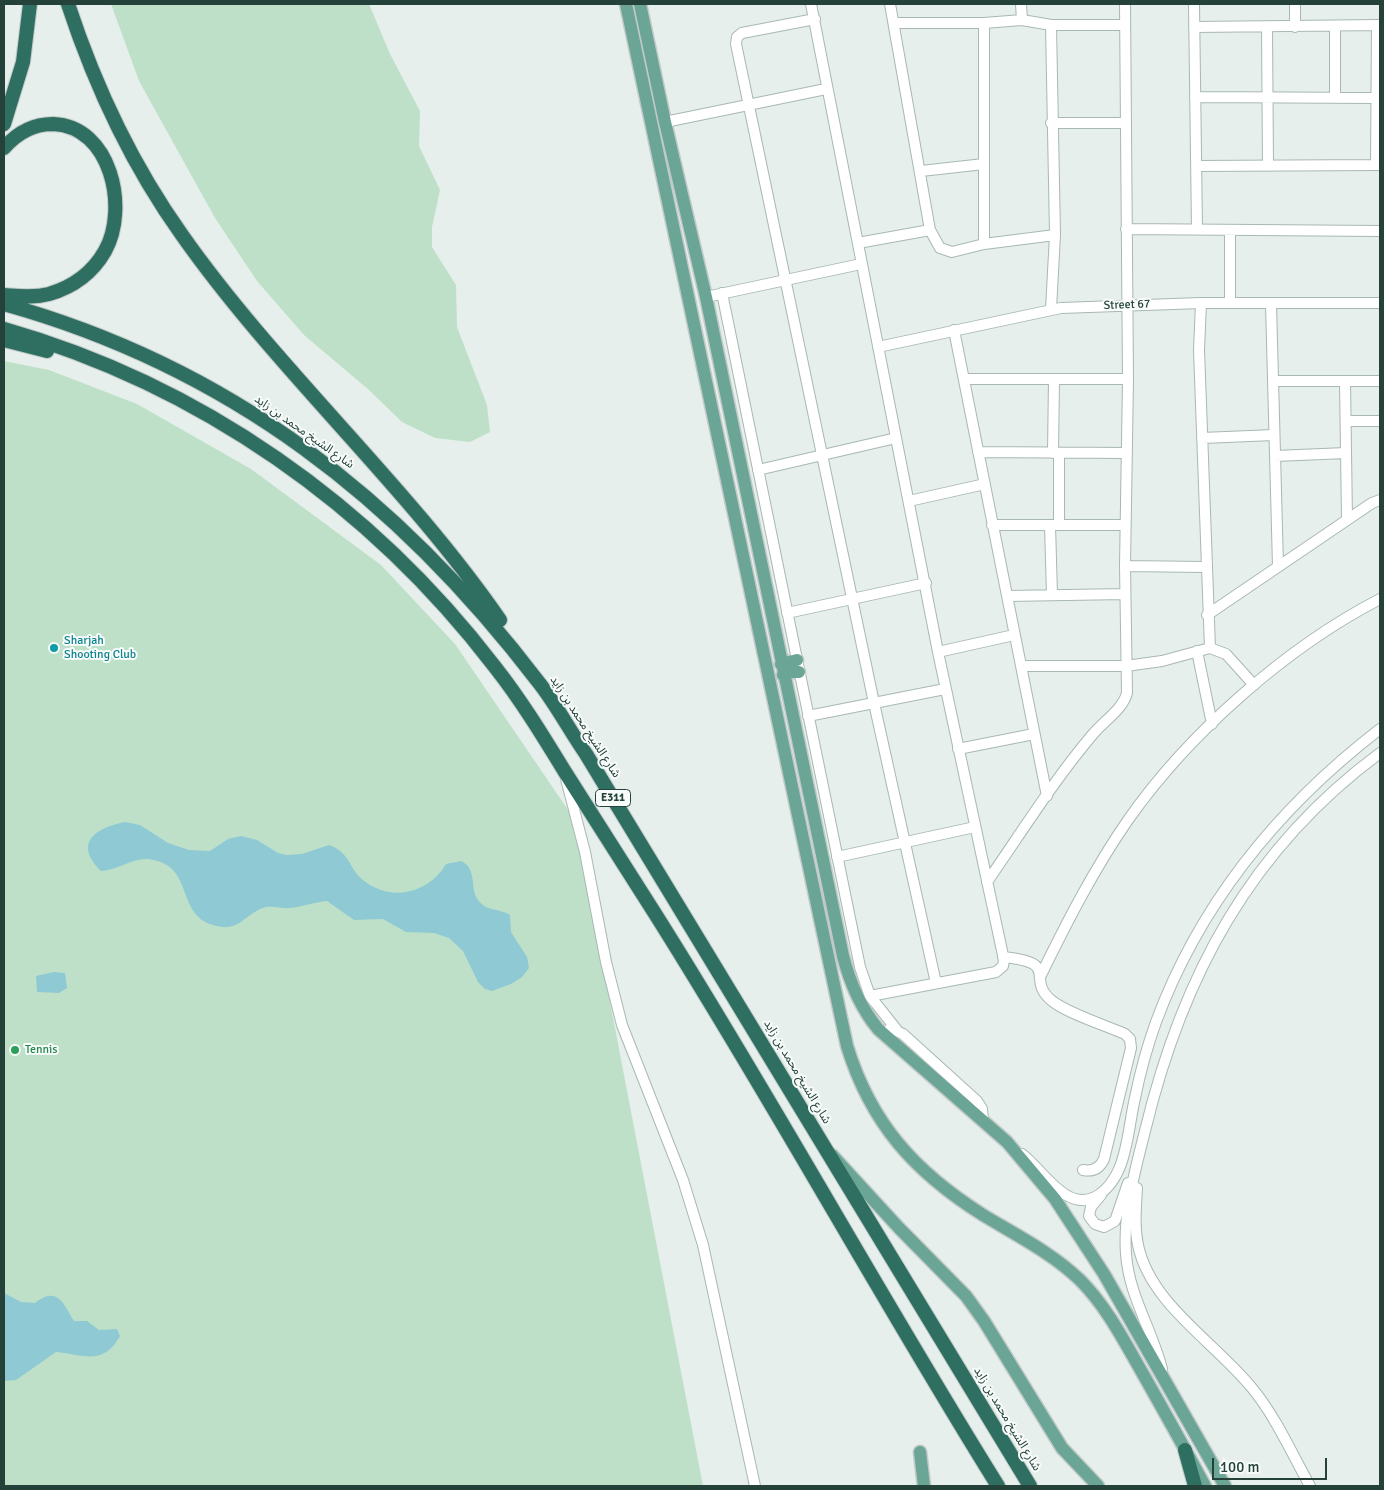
<!DOCTYPE html>
<meta charset="utf-8">
<style>
body{margin:0}
#map{position:relative;width:1384px;height:1490px;overflow:hidden;background:#e6efeb;font-family:Signika,sans-serif}
canvas{display:block}
.frame{position:absolute;inset:0;border:5px solid #24423a;pointer-events:none}
.scale{position:absolute;left:1212px;top:1458px;width:115px;height:22px;box-sizing:border-box;border:2px solid #24423a;border-top:0;padding-left:6px;font-size:15px;line-height:18px;white-space:nowrap;color:#24423a;-webkit-text-stroke:4px #f7fbf9;paint-order:stroke}
</style>
<div id="map">
<canvas width="1384" height="1490"></canvas>
<div class="frame"></div>
<div class="scale">100 m</div>
</div>
<script>
const ctx = document.querySelector('canvas').getContext('2d');
ctx.lineJoin = 'round';
function fill(path, color) {
  ctx.fillStyle = color;
  ctx.fill(path, 'evenodd');
}
function stroke(path, color, width, dash) {
  ctx.strokeStyle = color;
  ctx.lineWidth = width;
  ctx.lineCap = dash ? 'butt' : 'round';
  ctx.setLineDash(dash || []);
  ctx.stroke(path);
}
function label(font, color, halo, rows, align = 'center') {
  ctx.font = font + ' Signika,"Noto Sans Arabic",sans-serif';
  ctx.lineWidth = 4;
  ctx.setLineDash([]);
  ctx.textBaseline = 'middle';
  ctx.strokeStyle = halo;
  ctx.fillStyle = color;
  for (const [text, x, y, turn = 0] of rows) {
    ctx.save();
    ctx.translate(x, y);
    ctx.rotate((+turn || 0) * Math.PI / 180);
    ctx.textAlign = isNaN(turn) ? turn : align;
    if (halo) ctx.strokeText(text, 0, 0);
    ctx.fillText(text, 0, 0);
    ctx.restore();
  }
}
fill(new Path2D(`
 M111,4h258l21,50 30,57 -1,35 21,44 -8,37v20l24,38 1,42 30,78 3,27 -20,10 -35,-4 -33,-16 -33,-32 -65,-55 -47,-54 -42,-63 -76,-137z
 M4,361l45,9 88,34 114,65 130,96 74,79 120,176 128,666h-699z`), '#bfe0c8');
fill(new Path2D(`
 M125,822l15,3 28,18 21,7 21,1 18,-12 13,-3 16,4 21,13 9,2 15,-1 27,-9c22,8 19,23 34,35 28,23 66,13 83,-16l15,-3c17,8 8,26 17,39 9,12 21,8 32,15l1,17 16,25 2,11 -7,9 -11,7 -19,7 -7,-2 -7,-7 -15,-31 -14,-13 -15,-5 -28,-1 -23,-13 -29,1 -27,-19c-13,1 -25,6 -37,7 -11,1 -19,-4 -30,1 -11,5 -23,20 -36,18 -54,-5 -24,-62 -76,-68 -16,-1 -30,11 -47,12 -28,-28 -6,-43 24,-49z
 M54,972l11,1 2,15 -8,5 -22,-1 -1,-16z
 M4,1293l17,9 14,1c22,-18 29,1 39,18h13l12,9 18,-1 3,7c-17,30 -35,19 -64,16l-40,28 -12,1z`), '#8ec9d4');
const minor = new Path2D(`
 M811,4l127,648 66,308 -1,6 -7,6 -126,24
 M890,4l40,226 10,18 12,4 32,-8 71,-9
 M1021,4l1,16
 M1194,4l3,226
 M1295,4v23
 M815,19l-73,14 -5,4 -1,7 138,659 62,280
 M894,23h90l38,-3 29,5h74
 M1194,27l186,-2
 M1267,27l1,139
 M1195,97l181,1
 M1335,98v-72
 M665,122l161,-33
 M1051,123h73
 M1376,165l1,-140
 M1196,166l184,-1
 M921,171l63,-7
 M1126,229l254,2
 M858,243l72,-13
 M984,244v-221
 M722,293l138,674 10,29 27,34
 M706,297l155,-33
 M1201,303l-2,47 11,298
 M1230,303v-73
 M1271,304l7,262
 M1051,309l4,-74 -4,-210
 M954,330l93,466
 M878,347l183,-39 140,-5h179
 M964,379h164
 M1273,381h107
 M1345,381l2,139
 M1346,421h34
 M1202,438l72,-3
 M978,452l149,1
 M1053,453l1,-73
 M1275,456l71,-3
 M758,470l138,-32
 M909,501l76,-17
 M992,525h133
 M1050,525l2,70
 M1059,525v-72
 M1125,566l80,1
 M1007,596l118,-2
 M787,613l139,-30
 M1207,615l165,-112 8,-3
 M1197,651l15,73
 M938,652l76,-17
 M1021,666h105l36,-5 48,-13 16,6 28,31
 M808,716l137,-27
 M958,749l76,-15
 M566,779l19,73 21,110 16,63 61,155 20,65 52,241
 M837,857l138,-30
 M987,882c34,-49 67,-102 106,-148 11,-13 30,-25 34,-41l-2,-127 3,-187 -3,-375
 M1003,957c59,6 22,21 48,43 13,12 56,26 74,34l5,5 1,9 -27,111c-4,9 -11,13 -21,11
 M1041,975c26,-53 53,-106 87,-155 61,-87 159,-173 252,-221
 M890,1028l13,6 74,67 5,8 1,10
 M1022,1154c20,15 44,58 73,43 33,-18 32,-66 40,-99 5,-25 12,-51 21,-76 44,-119 124,-216 224,-293
 M1137,1188c-1,19 -3,38 1,57 12,59 78,98 114,143 24,29 40,66 58,98
 M1101,1195l-10,12 -2,9 6,8 9,3 11,-6 13,-38
 M1162,1369c-10,-40 -33,-73 -36,-115 -3,-41 9,-83 19,-123 37,-154 105,-282 235,-378`);
const major = new Path2D(`
 M626,4l221,1042c24,78 68,126 136,169 33,20 69,38 97,65 27,27 44,61 63,94 21,37 42,75 62,112
 M640,4l25,118 41,175 137,659c7,27 17,51 35,73l129,113 48,57 49,75 121,212
 M781,664l16,-4
 M783,675l8,-3h8
 M832,1155l67,73 67,68 18,25 78,127 36,38
 M920,1452l4,34`);
const highway = new Path2D(`
 M68,4c27,82 64,161 114,231 95,135 224,249 318,385
 M4,124l19,-62 7,-58
 M4,148c13,-15 29,-24 49,-24 58,2 76,84 52,127 -12,21 -32,36 -56,43 -15,4 -30,2 -45,1
 M4,304c226,63 395,195 536,380 17,22 30,47 46,70l444,732
 M4,329c196,56 367,176 491,338 26,33 48,69 70,105 29,46 59,93 89,140 119,188 226,385 344,574
 M4,340l43,11
 M1185,1450l10,36`);
stroke(minor, '#a8b8b2', 12);
stroke(major, '#c2cac8', 15);
stroke(highway, '#c2cac8', 16);
stroke(minor, '#fff', 10);
stroke(major, '#6aa596', 12);
stroke(highway, '#2f6f62', 14);
for (const [x, y, r, color] of [
 [54,648,5,"#0f9aa8"],
 [15,1050,5,"#2e9e5b"]
]) {
  const dot = new Path2D();
  dot.arc(x, y, r, 0, 2 * Math.PI);
  ctx.fillStyle = color;
  ctx.fill(dot);
  stroke(dot, '#f7fbf9', 2);
}
for (const [x, y, w] of [
 [613,798,35]
]) {
  const box = new Path2D();
  box.roundRect(x - w / 2, y - 8.5, w, 17, 4);
  ctx.fillStyle = '#f7fbf9';
  ctx.fill(box);
  stroke(box, '#24423a', 1);
}
label('bold 11px', '#24423a', null, [
 ["E311",613,798]
]);
label('12px', '#24423a', '#f7fbf9', [
 ["Street 67",1127,305,-2],
 ["شارع الشيخ محمد بن زايد",304,432,35],
 ["شارع الشيخ محمد بن زايد",585,727,57],
 ["شارع الشيخ محمد بن زايد",797,1072,59],
 ["شارع الشيخ محمد بن زايد",1007,1419,59]
]);
label('12px', '#0d838f', '#f7fbf9', [
 ["Sharjah",64,641],
 ["Shooting Club",64,655]
], 'left');
label('12px', '#27864d', '#f7fbf9', [
 ["Tennis",25,1050]
], 'left');
</script>
